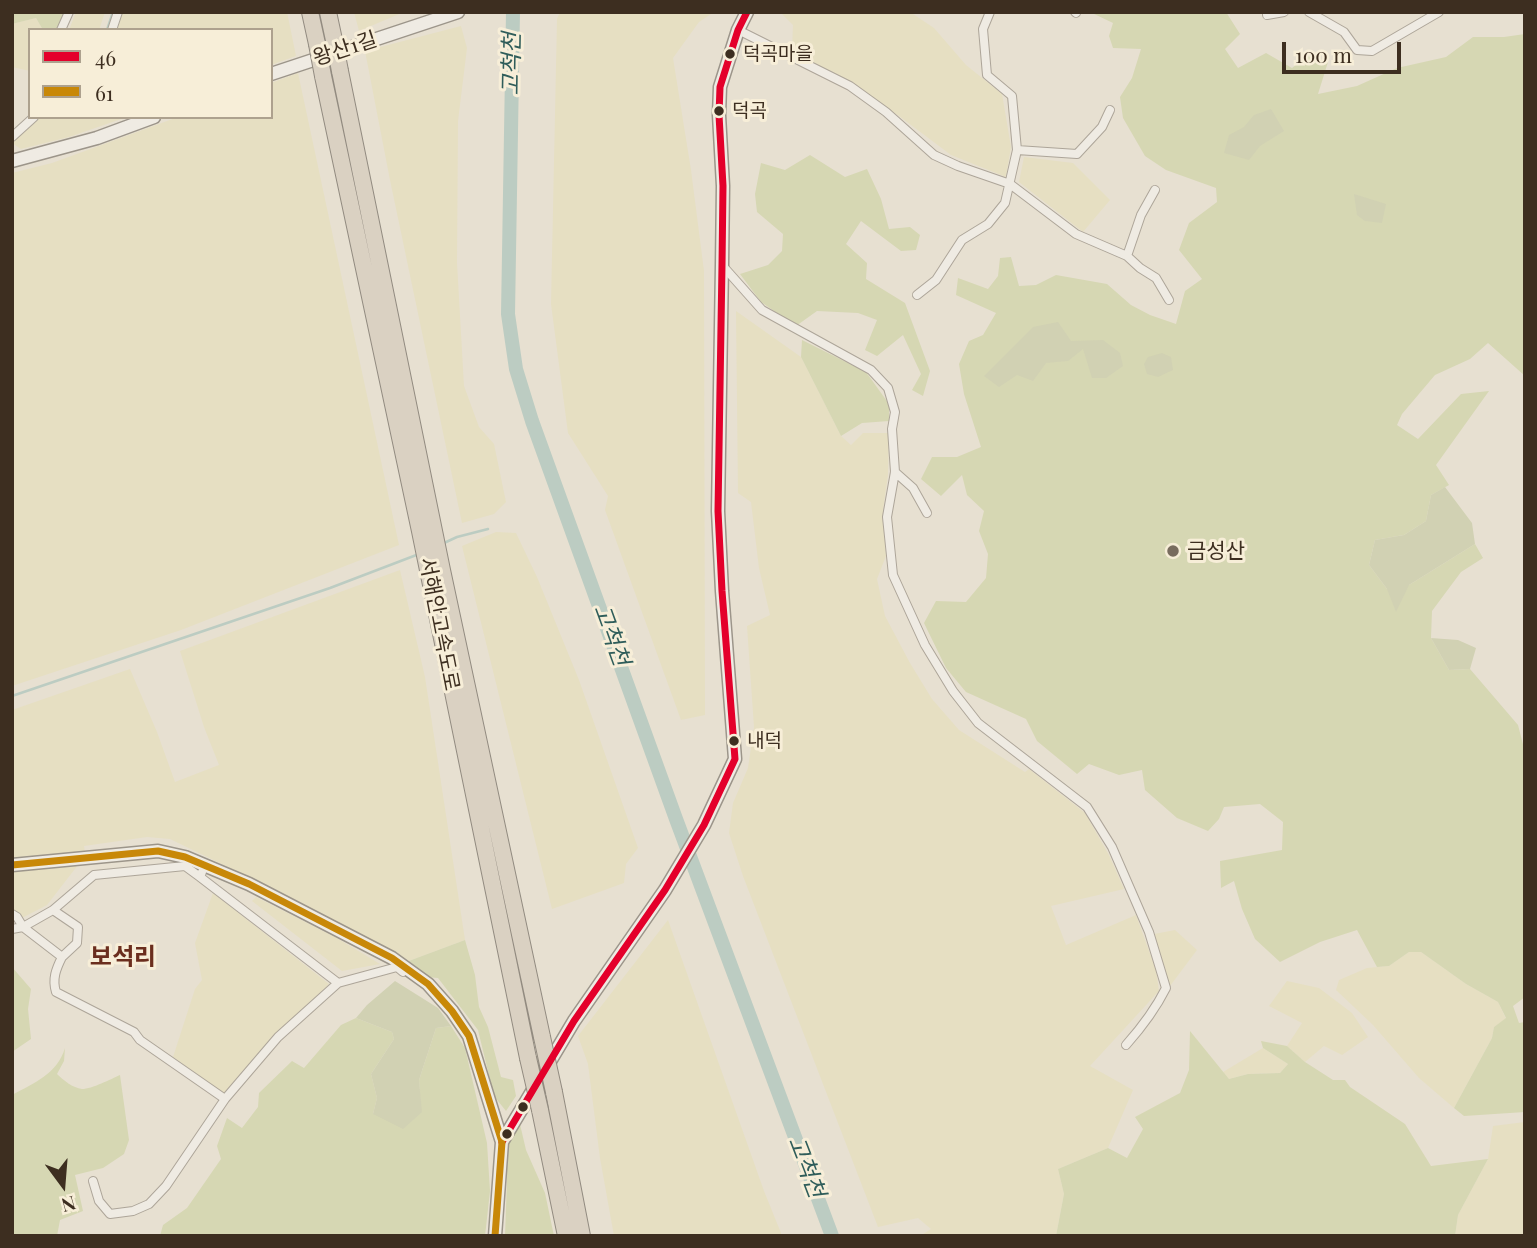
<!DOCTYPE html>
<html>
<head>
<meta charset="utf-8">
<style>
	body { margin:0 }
	#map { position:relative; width:1537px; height:1248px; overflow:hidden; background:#e7e0d1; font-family:"Playfair Display",serif }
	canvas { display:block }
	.frame { position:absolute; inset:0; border:14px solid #3d2e20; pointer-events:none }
	.legend { position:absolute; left:28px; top:28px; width:245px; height:91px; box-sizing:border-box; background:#f7eed8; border:2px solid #ada18e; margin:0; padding:9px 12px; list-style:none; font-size:21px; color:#3d2e20 }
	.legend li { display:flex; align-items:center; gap:14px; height:35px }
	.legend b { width:35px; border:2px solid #ada18e }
	.north { position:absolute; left:28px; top:1150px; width:70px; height:70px; -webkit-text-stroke:5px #f7eed8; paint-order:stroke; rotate:164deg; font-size:19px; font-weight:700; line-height:28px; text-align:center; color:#3d2e20 }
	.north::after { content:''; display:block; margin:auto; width:24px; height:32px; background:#3d2e20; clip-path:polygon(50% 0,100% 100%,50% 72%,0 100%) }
	.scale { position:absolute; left:1282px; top:42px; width:119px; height:32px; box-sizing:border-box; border:4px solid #3d2e20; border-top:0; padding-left:9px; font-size:21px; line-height:24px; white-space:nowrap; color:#3d2e20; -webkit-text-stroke:5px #f7eed8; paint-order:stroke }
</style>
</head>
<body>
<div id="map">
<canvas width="1537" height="1248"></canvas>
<div class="frame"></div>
<ul class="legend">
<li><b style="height:9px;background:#e4002b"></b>46</li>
<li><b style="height:9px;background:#c88808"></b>61</li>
</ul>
<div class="north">N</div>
<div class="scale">100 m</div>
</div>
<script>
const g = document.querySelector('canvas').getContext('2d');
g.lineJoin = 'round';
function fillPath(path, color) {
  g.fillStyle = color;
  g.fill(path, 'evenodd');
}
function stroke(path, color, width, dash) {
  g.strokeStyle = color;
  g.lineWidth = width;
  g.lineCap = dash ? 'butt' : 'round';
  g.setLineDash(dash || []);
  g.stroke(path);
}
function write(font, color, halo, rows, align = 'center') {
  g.font = font + ' "Playfair Display","Noto Sans KR",serif';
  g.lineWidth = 6;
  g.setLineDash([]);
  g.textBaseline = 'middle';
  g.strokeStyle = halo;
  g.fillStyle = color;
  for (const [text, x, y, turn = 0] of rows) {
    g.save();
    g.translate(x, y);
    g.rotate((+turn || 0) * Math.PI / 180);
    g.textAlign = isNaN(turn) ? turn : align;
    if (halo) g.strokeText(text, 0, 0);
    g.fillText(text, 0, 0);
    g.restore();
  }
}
fillPath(new Path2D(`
	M76,12h29l-6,18h-30z
	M120,12h167l9,44 -25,9v-35h-156z
	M354,12h50l-45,19z
	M560,12h154l-15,10 -26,36 18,112 13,101 1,444 -24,5 -76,-210 3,-14 -40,-63 -17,-129 6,-285z
	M780,12h130l24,16 32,37 36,29 9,53 -5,30 -55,-22 -52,-39 -107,-67 1,-24z
	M36,18l7,12h-13v41l-18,-4v-43z
	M461,26l6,22 -9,73 -1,142 7,123 15,41 15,17 12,58 -12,12 -32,9 -72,-343 -25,-129z
	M298,73l101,472 -218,85 -169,56v-513l40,-10 126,-46h93v-34z
	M41,117h86l-58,20 -48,12 -9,-6z
	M1024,157l49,6 37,37 -27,32 -64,-50z
	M736,311l65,46 40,79 10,9 12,-12h26l-1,42 -5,35 3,46 -9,23 8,37 25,47 22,36 27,31 66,42 4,-3 56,44 24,42 15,34 -73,17 15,39 70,-30 20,55 3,21 -69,75 43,24 -25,58 -50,21 6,25 -8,42h-136l11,-7 -13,-11 -40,9 -135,-351 -14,-43 4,-30 15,-35 6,-41 -7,-101 23,-11 -11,-47 -8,-66 -13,-9z
	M496,532l20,1 21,44 42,103 59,168 -12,16 -2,19 -72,26 -90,-363z
	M400,570l25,107 40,263 -59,22 -139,-76 -97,-47 -23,-2 -63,9 1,7 -73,7v-150l118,-41 27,63 18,50 44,-17 -15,-38 -24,-76z
	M78,865l-31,40 -25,13 -10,-8v-39z
	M213,893l116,91 -102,112 -54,-39 22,-68 7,-9 -7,-37z
	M256,897l79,40 45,27 -38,7 -90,-70z
	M668,920l96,271 17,42v3h-167l-14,-78 -12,-94 -10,-28z
	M1175,930l22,20 -27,36 -16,-52z
	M1409,952h12l45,32 32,18 8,17 -12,8 -2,11 -38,70 -35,-30 -46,-53 -37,-35 3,-10 28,-12 22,-2z
	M1287,981l32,7 33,25 16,24 -26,18 -18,-9 -19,16 -18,-16 15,-23 -33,-17z
	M1263,1048l25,16 -8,9 -32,1 -19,5 -6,-7z
	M1525,1122v114h-70l3,-21 30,-56 5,-33z`), '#e6dfc2');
fillPath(new Path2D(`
	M12,12h55l-7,18h-17l-7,-12 -24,6z
	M1090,12h136l14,22 -15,15 13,19 28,-15 26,15 15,-12 21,6 -10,32 39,-8 40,-18 49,-11 27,-20h31l21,-3v342l-37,-33 -18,16 -35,16 -33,39 -5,11 21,14 43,-45 28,-3 -53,74 13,20 -18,10 -5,26 -22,14 -29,5 -6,25 18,24 22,-4 66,-41 8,14 -22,14 -29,39 -1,27 18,32 21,-1 48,56 7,27v245l-12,9 6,17 6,-1v61l-2,2 2,27 -61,4 -10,-8 38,-70 2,-11 12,-9 -8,-16 -32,-18 -45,-32h-12l-20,14 -12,1 -20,-37 -37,12 -40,20 -25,-23 -13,-30 -8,-28 -13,7 -1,-27 62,-11 1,-28 -23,-18 -36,3 -5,12 -11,12 -31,-13 -32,-28 -3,-20 -23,5 -30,-11 -12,10 -40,-33 -11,-22 -60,-27 -20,-24 -22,-45 12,-22 30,1 20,-24 2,-24 -9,-23 5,-20 -17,-16 -5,-20 -21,21 -20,-17 11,-22h25l24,-10 -17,-53 -5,-30 10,-23 14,-6 13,-22 -40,-18 2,-17 30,11 10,-13 2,-18 11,-1 8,29 17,-1 20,-10 51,9 24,21 19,10 26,9 9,-33 17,-12 -23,-29 10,-27 28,-21 -1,-14 -50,-18 -21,-14 -22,-38 -3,-21 12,-19 9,-29 -28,-1 -4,-12 4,-13z
	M810,155l35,22 22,-8 14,30 8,30 21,-2 10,8 -4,15 -15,1 -40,-30 -15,23 21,19 -1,16 39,24 25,68 -7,25 -11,-6 9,-16 -18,-39 -26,21 -12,-6 12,-30 -19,-7 -41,-2 -21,15 -35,-24 -21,-28 28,-9 14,-14 1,-17 -26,-22 -2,-18 6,-31 24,7z
	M802,340l64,32 23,32v17l-27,2 -21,13 -40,-79z
	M465,940l10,35 4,32 9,20 13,50 12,3 3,16 -10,15 -12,-15 -16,-66 -40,-52 -12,-1 -20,-15z
	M12,967l19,22 -3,20 3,30 -19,13z
	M356,1018l36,14 2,7 -23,35 6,24 -4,16 48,-2 -2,-32 17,-52 15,-2 14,22 22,95 3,48 -5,45h-325l3,-11 24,-17 34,-49 -4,-13 10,-28 15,10 16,-21 1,-14 33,-32 12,7 37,-43z
	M1190,1031l39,48 19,-5 32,-1 8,-9 -25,-16 -2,-7 26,5 18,16 28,18h12l5,7 55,37 26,42 57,-7 -30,56 -3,21h-399l8,-42 -6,-25 50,-21 19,10 16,-29 -8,-12 45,-24 9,-23z
	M65,1048l-1,13 -7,13c6,6 16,14 25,15 10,0 29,-10 38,-14l9,65 -5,14 -21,14 -28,7 8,36 -23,9 -3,16h-45v-141c22,-12 45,-21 53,-47z
	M519,1120l7,30 19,43 9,43h-49l2,-56 -1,-34z`), '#d6d7b3');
fillPath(new Path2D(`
	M1271,109l13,22 -24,15 -11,14 -25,-7 5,-18 15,-8 10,-12z
	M1354,194l32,10 -4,19 -17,-2 -8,-6z
	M1058,322l13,19 32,-1 17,13 3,13 -17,12h-14l-9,-29 -15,12 -22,2 -13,18 -16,-6 -18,12 -15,-11 49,-49z
	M1162,353l9,4 2,13 -15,7 -11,-3 -3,-10 4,-7z
	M1445,487l27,36 3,21 -66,41 -13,27 -9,-23 -18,-24 6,-25 29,-5 22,-14 5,-26z
	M1431,638l27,2 18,8 -6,21 -21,1z
	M395,981l43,27 13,18 -15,2 -17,52 3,32 -19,17 -30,-15 4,-16 -6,-24 23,-35 -2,-7 -36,-14 11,-13z`), '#d1d1b3');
stroke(new Path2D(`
	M107,30l6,-18
	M444,543l13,-6 31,-8
	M12,696l318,-108 89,-34`), '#bcccc2', 2.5);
stroke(new Path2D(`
	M513,12l-5,302 8,55 16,52 144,398 156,417`), '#bcccc2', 14);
const street = new Path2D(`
	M1075,12l1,1
	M1309,12l35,20 13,18 15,1 67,-39
	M1267,15l17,-3
	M61,30l8,-18
	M112,30l6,-18
	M738,30l112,56 36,26 48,43 24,11 52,18 66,50 51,22 13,12 16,10 13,22
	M12,137l22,-20
	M1017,150l60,4 25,-27 8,-17
	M1127,256l14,-41 14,-25
	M722,265l40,45 109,60 17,18 7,24 -3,17 3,43 -8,45 6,58 32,70 28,46 25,32 109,84 25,40 37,85 17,56c-11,22 -24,39 -40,57
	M917,295l19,-15 26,-40 26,-16 17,-21 12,-53 -5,-54 -25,-21 -4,-46 7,-17
	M895,472l18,16 14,25
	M202,872l-2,5 138,106
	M53,910l25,17 -1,16 -15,14
	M12,914l5,3 6,10 30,-17 41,-35 91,-9 15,11
	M12,929l11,-2 39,30c-6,12 -10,22 -6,35l78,40 6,8 85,59
	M93,1181l6,20 11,13 23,-3 16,-7 17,-18 59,-87 53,-62 60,-54 59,-16 6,5`);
const secondary = new Path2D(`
	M271,74l187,-62
	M12,161l85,-23 57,-21
	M12,865l146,-14 27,6 64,27 143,74 36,26 24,27 17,25 33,106 -7,94
	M502,1142l72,-121 91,-131 39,-65 31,-66 -13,-168 -4,-80 4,-246 1,-79 -4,-71 1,-28 18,-57 9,-18`);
const highway = new Path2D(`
	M310,12l7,32
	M328,12l6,28
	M340,71l102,499 100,467
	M323,76l97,455 108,527
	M554,1092l28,144
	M540,1110l26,126`);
stroke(street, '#ada599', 10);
stroke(secondary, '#9c958a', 15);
stroke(highway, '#928b80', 18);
stroke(street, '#efebe3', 8);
stroke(secondary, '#efebe3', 12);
stroke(highway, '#dad1c2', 16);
const highwayBridge = new Path2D(`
	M334,40l6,31
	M317,44l6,32
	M542,1037l12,55
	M528,1058l12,52`);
stroke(highwayBridge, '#928b80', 18, []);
stroke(highwayBridge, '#dad1c2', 16);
stroke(new Path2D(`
	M502,1142l72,-121 91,-131 39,-65 31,-66 -13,-168 -4,-80 4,-246 1,-79 -4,-71 1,-28 18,-57 9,-18`), '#e4002b', 7);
stroke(new Path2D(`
	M12,865l146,-14 27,6 64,27 143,74 36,26 24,27 17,25 33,106 -7,94`), '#c88808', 7);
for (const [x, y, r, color] of [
	[730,54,6,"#3d2e20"],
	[719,111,6,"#3d2e20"],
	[1173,551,7,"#786c5e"],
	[734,741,6,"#3d2e20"],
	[523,1107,6,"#3d2e20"],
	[507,1134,6,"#3d2e20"]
]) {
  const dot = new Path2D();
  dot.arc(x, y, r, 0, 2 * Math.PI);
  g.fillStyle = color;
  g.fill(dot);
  stroke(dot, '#f7eed8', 2.5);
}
write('19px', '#3d2e20', '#f7eed8', [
	["덕곡마을",743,54],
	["덕곡",732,111],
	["내덕",747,741]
], 'left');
write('21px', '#3d2e20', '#f7eed8', [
	["왕산1길",345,49,-18],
	["서해안고속도로",439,624,79]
]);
write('21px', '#3d2e20', '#f7eed8', [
	["금성산",1187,551]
], 'left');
write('italic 23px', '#2f5d5a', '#f7eed8', [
	["고척천",512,64,-89],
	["고척천",611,635,70],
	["고척천",806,1167,69]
]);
write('bold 24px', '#6b2e1e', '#f7eed8', [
	["보석리",123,958]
]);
</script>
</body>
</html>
